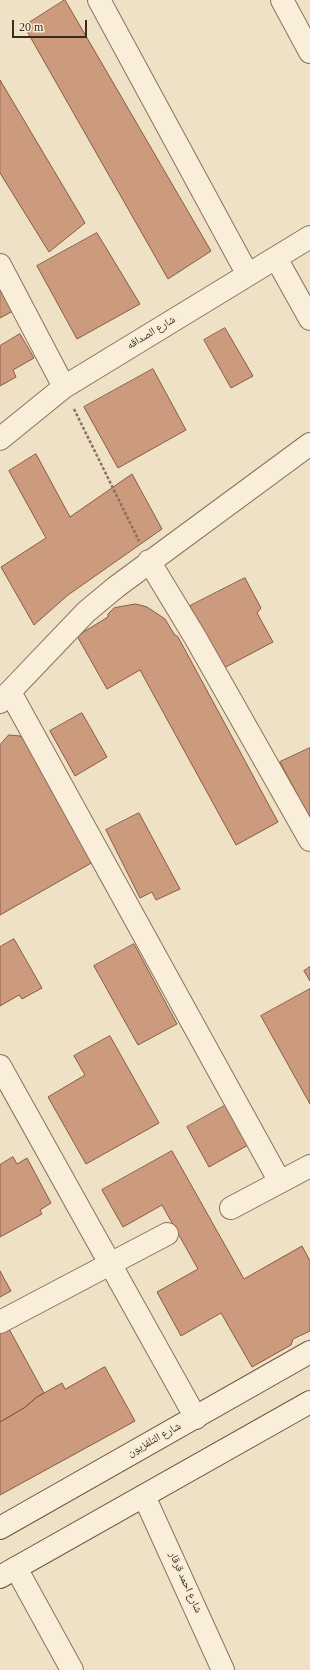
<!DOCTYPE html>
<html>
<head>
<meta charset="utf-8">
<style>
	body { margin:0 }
	#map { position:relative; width:310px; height:1670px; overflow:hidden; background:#eee1c6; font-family:Georgia,serif }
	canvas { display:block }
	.scale { position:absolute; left:12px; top:20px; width:75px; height:18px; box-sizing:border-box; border:2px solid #3a2b1f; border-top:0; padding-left:5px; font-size:12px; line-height:14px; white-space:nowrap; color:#3a2b1f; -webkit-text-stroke:3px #f6ebd6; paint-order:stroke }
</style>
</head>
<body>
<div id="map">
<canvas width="310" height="1670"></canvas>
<div class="scale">20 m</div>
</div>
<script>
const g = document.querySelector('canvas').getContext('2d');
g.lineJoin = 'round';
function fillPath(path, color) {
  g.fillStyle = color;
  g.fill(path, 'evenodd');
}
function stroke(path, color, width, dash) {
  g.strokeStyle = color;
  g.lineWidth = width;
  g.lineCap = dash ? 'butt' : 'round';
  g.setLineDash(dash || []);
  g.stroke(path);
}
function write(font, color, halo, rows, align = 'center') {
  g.font = font + ' Georgia,"Noto Naskh Arabic",serif';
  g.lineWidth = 3;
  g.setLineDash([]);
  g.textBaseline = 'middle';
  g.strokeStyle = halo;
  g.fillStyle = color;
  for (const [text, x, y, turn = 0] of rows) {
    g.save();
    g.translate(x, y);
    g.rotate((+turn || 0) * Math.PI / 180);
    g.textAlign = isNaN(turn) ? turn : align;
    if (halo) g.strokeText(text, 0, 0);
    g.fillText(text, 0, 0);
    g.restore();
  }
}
const building = new Path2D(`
	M65,0l146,251 -43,28 -144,-253z
	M0,80l85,143 -36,29 -49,-79z
	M97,233l43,71 -63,35 -40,-73z
	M0,288l13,23 -13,7z
	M225,328l28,48 -22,12 -27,-48z
	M20,334l14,24 -21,12 3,7 -16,9v-40z
	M153,369l33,61 -68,38 -34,-61z
	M36,454l34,63 62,-43 30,55 -94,66 -34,30 -33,-58 45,-29 -37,-67z
	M245,578l16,30 -4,5 16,29 -51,27 -32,-63z
	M136,604l11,3 18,12 9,15 4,3 100,185 -42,23 -96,-175 -33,19 -30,-53 31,-19v-3l6,-6z
	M82,713l25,44 -32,19 -25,-45z
	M9,735l11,1 7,5 66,121 -93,53v-170z
	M310,748v70l-30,-56z
	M139,813l41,76 -24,11 -4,-8 -12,6 -34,-68z
	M14,939l28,49 -20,11 -3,-4 -19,11v-59z
	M134,944l43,80 -39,21 -44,-79z
	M310,967v14l-6,-10z
	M310,989v115l-49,-88z
	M110,1036l49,87 -73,41 -38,-67 37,-22 -11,-19z
	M226,1105l22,40 -39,22 -22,-40z
	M172,1151l72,128 58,-33 8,15v70l-17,8 -2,6 -39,22 -31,-54 -40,23 -24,-44 41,-23 -36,-64 -39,22 -21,-37z
	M13,1157l4,7 10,-6 24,45 -11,7 2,4 -42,23v-72z
	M0,1271l11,20 -11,6z
	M9,1329l35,64 -7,4 -13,11 -24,14v-88z
	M105,1367l30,54 -135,74v-73l24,-14 13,-11 25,-14 3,6z`);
fillPath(building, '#cc9a7c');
stroke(building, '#895b41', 1);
const street = new Path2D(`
	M99,0l149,275
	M282,0l28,52
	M276,258l34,61
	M0,265l64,122
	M0,439l64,-52 246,-150
	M149,561l46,76 115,203
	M10,692l270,490
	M0,702l86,-90 30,-25 194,-143
	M0,1066l196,352
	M231,1208l79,-42
	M0,1322l167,-88
	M144,1496l79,174
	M16,1568l56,102`);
const secondary = new Path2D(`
	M0,1528l310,-176
	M0,1577l310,-175`);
stroke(street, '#8a725c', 24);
stroke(secondary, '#6c533f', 24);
stroke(new Path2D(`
	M74,409l65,132`), '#8a725c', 2.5, [3, 2]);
stroke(street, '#f9eed9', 22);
stroke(secondary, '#f9eed9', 22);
write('11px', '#3a2b1f', '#f6ebd6', [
	["شارع الصداقه",152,334,-31],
	["شارع التلفزيون",155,1441,-29],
	["شارع احمد قرقار",184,1583,66]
]);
</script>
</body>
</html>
